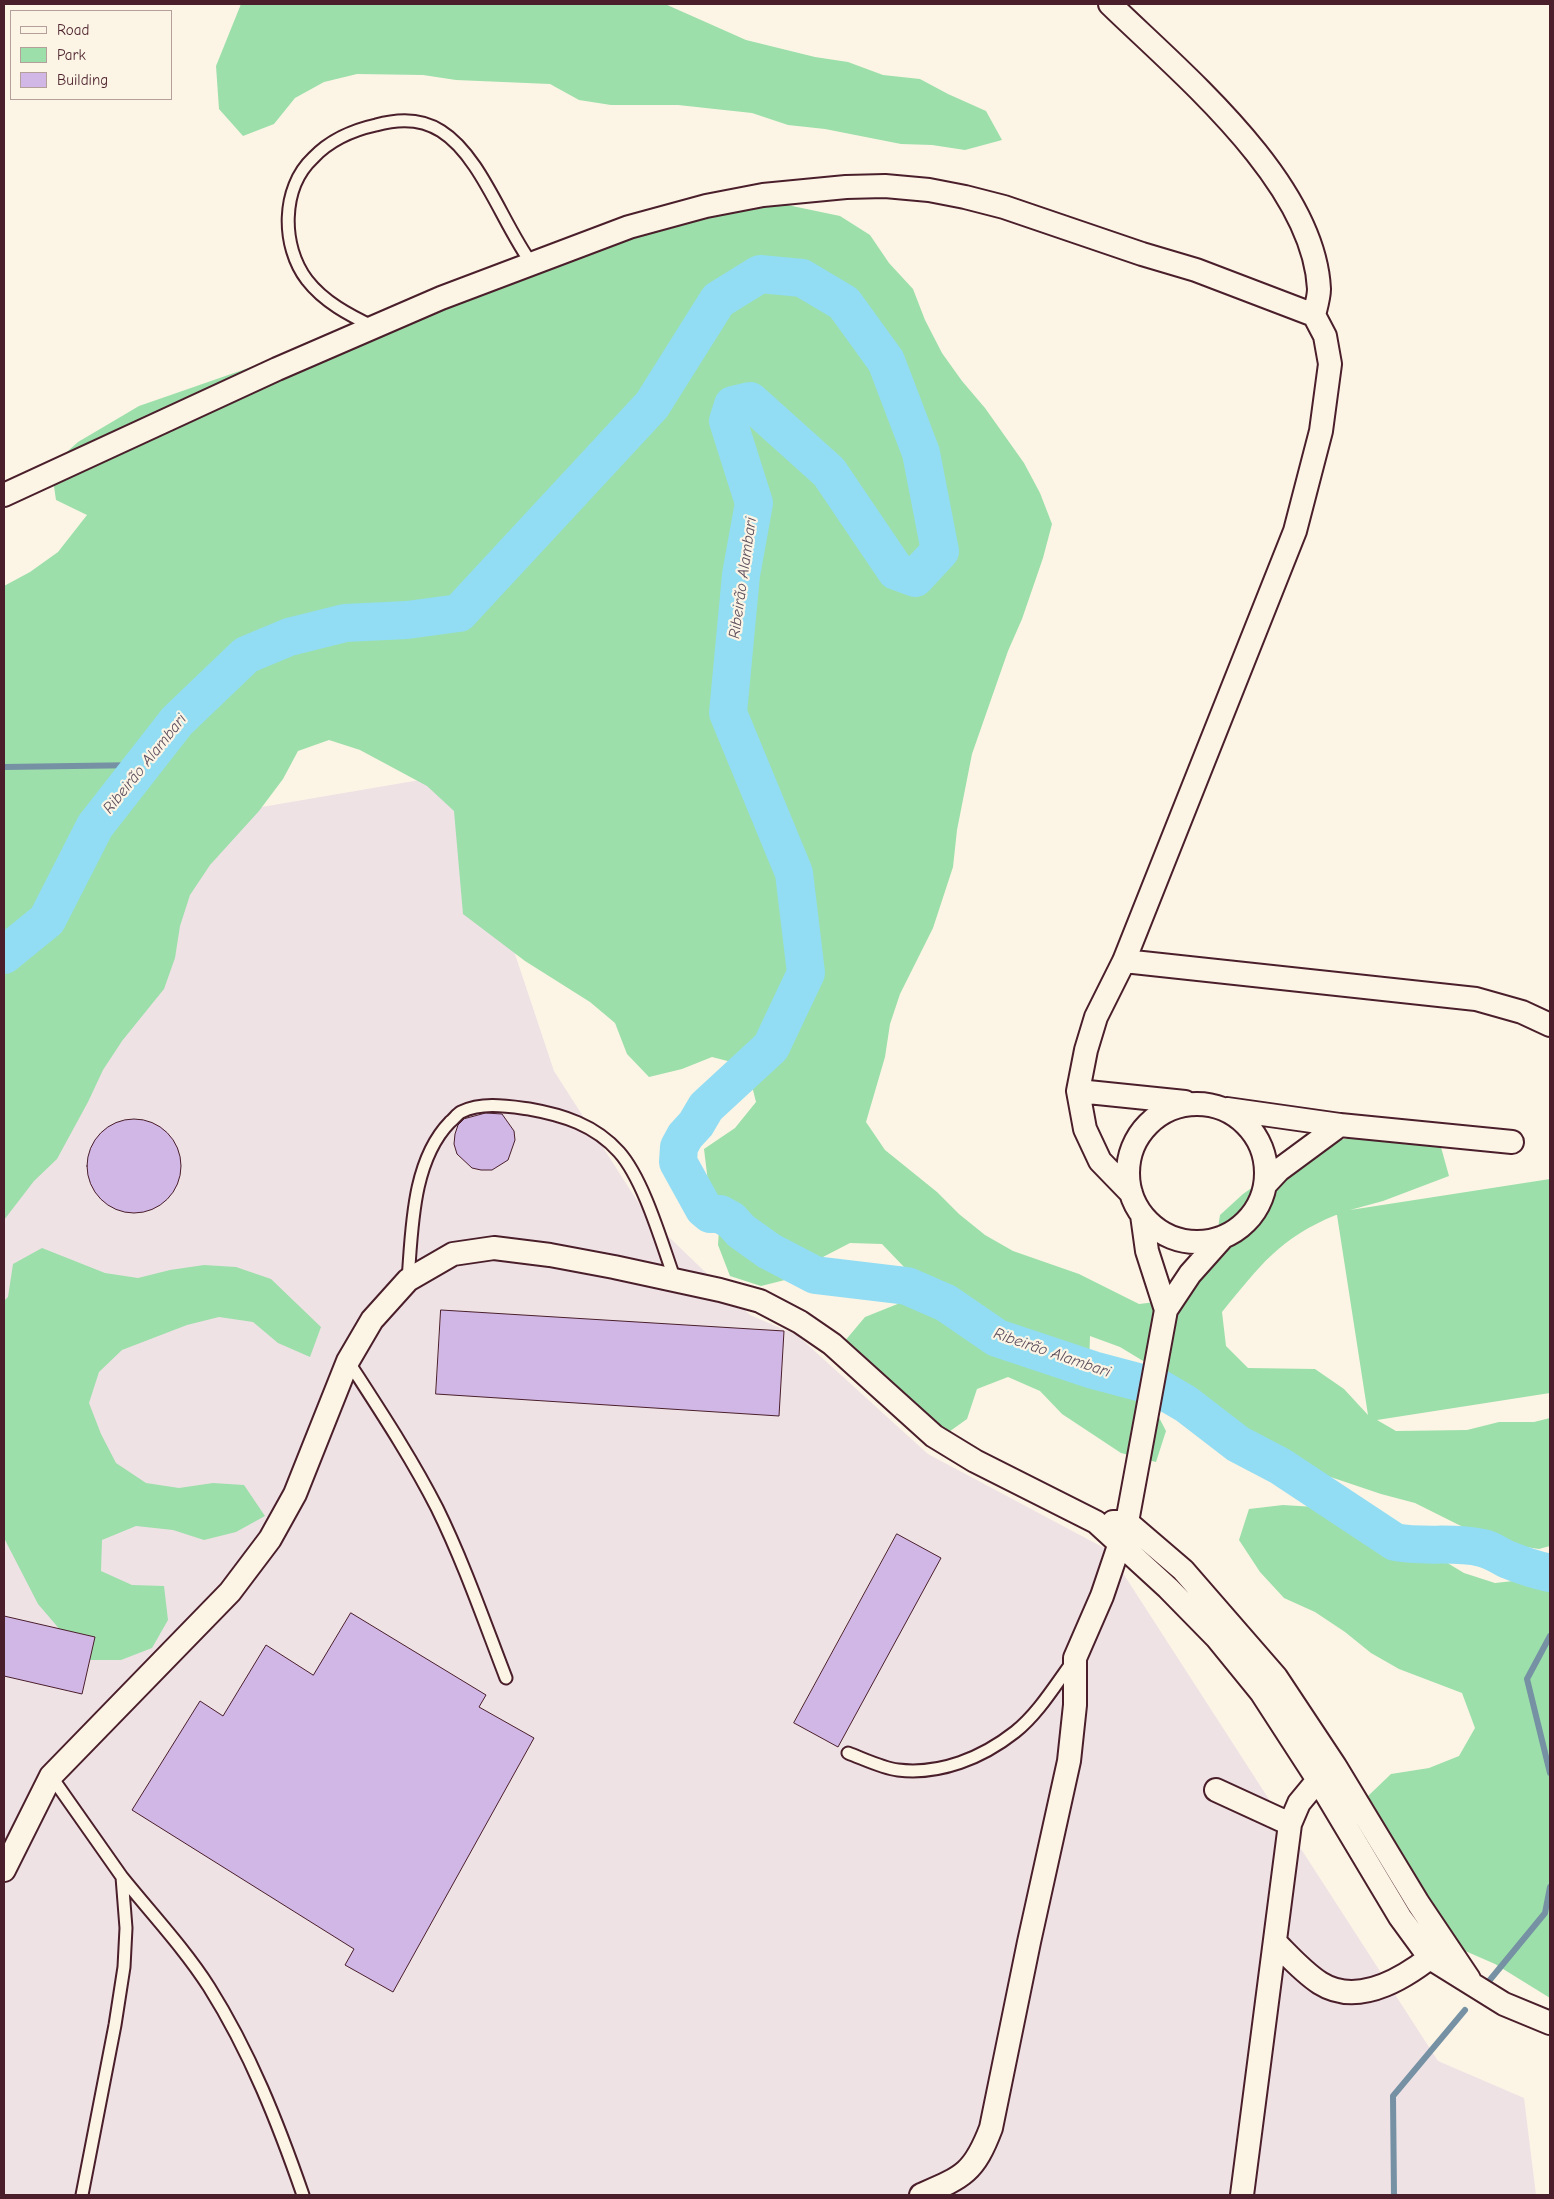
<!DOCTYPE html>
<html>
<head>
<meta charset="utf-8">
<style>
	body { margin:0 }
	#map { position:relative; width:1554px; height:2199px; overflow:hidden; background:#fcf5e5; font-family:"Comic Neue",sans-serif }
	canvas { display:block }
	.frame { position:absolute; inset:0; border:5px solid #4a1f2b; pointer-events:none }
	.legend { position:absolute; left:10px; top:10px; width:162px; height:90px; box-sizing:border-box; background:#fcf5e5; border:1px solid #b59f9b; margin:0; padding:6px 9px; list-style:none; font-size:15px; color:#4a1f2b }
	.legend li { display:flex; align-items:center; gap:10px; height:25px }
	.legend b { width:25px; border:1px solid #b59f9b }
</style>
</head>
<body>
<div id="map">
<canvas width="1554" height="2199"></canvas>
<div class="frame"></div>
<ul class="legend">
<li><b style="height:6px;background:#fcf5e5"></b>Road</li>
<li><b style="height:14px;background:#9cdfaa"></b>Park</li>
<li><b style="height:14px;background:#d1b7e5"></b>Building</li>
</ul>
</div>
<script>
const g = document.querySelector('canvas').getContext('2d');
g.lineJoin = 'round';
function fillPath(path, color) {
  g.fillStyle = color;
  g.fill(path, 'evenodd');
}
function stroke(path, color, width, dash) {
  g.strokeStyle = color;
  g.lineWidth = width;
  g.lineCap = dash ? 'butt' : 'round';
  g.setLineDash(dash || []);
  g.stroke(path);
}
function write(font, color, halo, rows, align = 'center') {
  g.font = font + ' "Comic Neue",sans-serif';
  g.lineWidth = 4.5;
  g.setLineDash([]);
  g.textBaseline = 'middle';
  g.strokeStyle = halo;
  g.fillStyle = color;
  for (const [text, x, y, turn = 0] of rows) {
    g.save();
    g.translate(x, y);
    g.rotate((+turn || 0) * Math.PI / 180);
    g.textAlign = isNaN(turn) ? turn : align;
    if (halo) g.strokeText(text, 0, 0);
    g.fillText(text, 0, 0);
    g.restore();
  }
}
fillPath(new Path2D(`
	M455,774l99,297 93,145 103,99 47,20 131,119 180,96 330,511 86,37 12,97h-1532v-1009l158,-362z`), '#efe2e5');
fillPath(new Path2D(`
	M241,4h424l81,36 69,17 33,5 35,13 37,4 28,15 38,17 16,29 -37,10 -33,-5 -31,-1 -76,-15 -37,-4 -36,-12 -74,-8h-67l-32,-5 -29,-16 -94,-4 -33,-5 -66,-1 -33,8 -29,16 -21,26 -31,12 -24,-27 -3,-43z
	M732,200l41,2 67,14 30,19 19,28 24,26 12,31 17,33 20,28 23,27 39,55 16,30 12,31 -9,34 -21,61 -14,32 -36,103 -15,76 -4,37 -20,61 -33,66 -10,30 -5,33 -19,65 19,28 52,42 22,22 26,21 28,16 66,23 60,30 34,-4 28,-20 14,-32 5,-33 23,-21 56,-40 31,-11 32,-9 77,6 10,36 -66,25 -33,9 200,-31v214l-173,27 19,11 71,-1 32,-8h35l16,-4v128l-11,3 -33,-5 -31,-11 -60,-30 -34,-9 -92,-31 -32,-14 -57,-45 -22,-22 -58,-35 -30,-11 -1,32 60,30 17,33 -10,31 -35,-9 -59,-39 -22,-23 -32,-14 -31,12 -10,30 -28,20 -95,-97 21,-25 35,-14 4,-36 -22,-23 -32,-1 -29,15 -28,20 -32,8 -31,-10 -12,-31 2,-32 -12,-31 -4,-33 31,-21 21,-26 -9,-36 -35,-9 -30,12 -33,8 -22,-23 -12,-31 -25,-21 -65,-41 -62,-47 -9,-103 -27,-25 -67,-36 -31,-10 -31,11 -15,28 -24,32 -49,54 -20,30 -10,31 -5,32 -11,31 -42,52 -19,29 -15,32 -31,57 -23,22 -30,39v-634l26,-14 28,-20 29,-37 -31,-15 -5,-34 27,-24 61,-36zM1336,1215h1l31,200 -24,-26 -29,-20 -67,-1 -22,-22 -4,-34c38,-46 57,-74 114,-97z
	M42,1248l63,25 33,5 32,-8 34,-5 32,2 35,12 50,48 -11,30 -32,-14 -25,-21 -34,-5 -32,8 -65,25 -23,22 -10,31 12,31 15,29 30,20 33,5 34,-5 31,2 21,31 -29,16 -32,8 -31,-10 -37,-4 -34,14 -1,31 31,14 32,1 4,34 -16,28 -31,12h-35l-48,-56 -34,-66v-237l4,-4 5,-33z
	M1283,1505l32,2 32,5 29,15 30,11 58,35 31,10 55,-6v421l-55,-34 -32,-14 -104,-120 9,-34 23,-22 38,-6 30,-12 16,-28 -13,-35 -63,-24 -28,-16 -26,-21 -30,-20 -31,-14 -24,-26 -21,-32 10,-31z`), '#9cdfaa');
stroke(new Path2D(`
	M4,767l139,-2
	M1550,1636l-23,43 23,94
	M1489,1981l56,-68 5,-26
	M1394,2195l-1,-99 72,-86`), '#7591a3', 6);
stroke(new Path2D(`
	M4,955l43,-35 48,-94 82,-105 69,-66 43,-18 56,-14 62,-3 52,-7 193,-208 66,-105 42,-26 42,4 42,25 42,58 35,92 19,98 -25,27 -19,-7 -67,-99 -79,-71 -17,4 -5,16 26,82 -13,72 -13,138 66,160 12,100 -35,74 -65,60 -10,17 -11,12 -6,11 -1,15 26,47 6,5h10l11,6 10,11 28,20 46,24 92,11 39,17 51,35 96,32 64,17 29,17 52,40 42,22 115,76c29,6 58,-1 87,6 10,2 16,7 24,11 15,6 29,11 44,14`), '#92ddf3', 38);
const building = new Path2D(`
	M486,1113l16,1 12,17 1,9 -7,20 -16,10h-11l-9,-2 -15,-14 -3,-10 1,-10 3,-9 6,-6z
	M87 1166a47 47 0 1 1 94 0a47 47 0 1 1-94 0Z
	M441,1310l343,21 -5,85 -343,-22z
	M897,1534l44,24 -103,189 -44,-24z
	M351,1613l135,82 -7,12 55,31 -141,254 -48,-27 9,-16 -222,-139 68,-109 23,15 43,-71 47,30z
	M4,1616l91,21 -13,57 -78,-18z`);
fillPath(building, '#d1b7e5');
stroke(building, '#4a1f2b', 1);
const service = new Path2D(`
	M374,327c-25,-12 -50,-25 -67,-47 -26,-34 -26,-92 6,-122 16,-17 40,-28 63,-33 21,-6 45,-7 65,6 40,25 62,94 91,133
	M408,1280c4,-51 4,-119 42,-158 4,-3 7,-8 11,-10 21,-10 45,-6 68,-3 34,6 66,16 90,43 25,28 43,92 56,128
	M348,1361c31,48 63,96 89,147 27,55 47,113 69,170
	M848,1753c16,6 34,15 50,17 42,5 84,-12 117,-38 23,-18 41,-48 58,-71
	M51,1776l71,101 4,51 -2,39 -9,58 -33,170
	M122,1877c29,36 62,71 87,110 41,65 69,136 94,208`);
const minor = new Path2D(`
	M1110,4c72,70 204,178 209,285 0,8 -3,18 -5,26
	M4,495l273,-126 164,-71 188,-71 77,-21 57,-11 83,-8 39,-1 44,4 36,7 39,10 138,47 54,16 118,45 11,21 5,28 -9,67 -26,100 -171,430 -28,56 -10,33 -8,41 7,38 15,32 31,32
	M1124,961l352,38 46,13 28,13
	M1078,1091l107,11
	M1128 1173a69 69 0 1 1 138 0a69 69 0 1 1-138 0Z
	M1227,1109l113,16
	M1265,1185l14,-15 61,-45 172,17
	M1142,1215l5,36 19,59
	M1113,1522h14l56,48 93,107 59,89 83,137 51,76
	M1216,1790l74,34
	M4,1870l47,-94 179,-184 40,-53 25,-45 53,-133 24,-41 36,-40 45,-26 41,-6 56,7 64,12 106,23 40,11 40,21 32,22 102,92 41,25 121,61 72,66 49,50 44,54 57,88 82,137 30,41 74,46 46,19
	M1275,1942c14,14 28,30 45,41 41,26 91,-9 122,-35
	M921,2195c42,-18 53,-22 70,-67l38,-186 40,-181 6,-56v-47l27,-62 25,-74 39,-212 24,-36 33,-37
	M1242,2195l48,-371 9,-21 19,-23`);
stroke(service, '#4a1f2b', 15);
stroke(minor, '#4a1f2b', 26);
stroke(service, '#fcf5e5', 11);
stroke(minor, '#fcf5e5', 22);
write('italic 16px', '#5c4e5d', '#fcf5e5', [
	["Ribeirão Alambari",743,578,-82],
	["Ribeirão Alambari",145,764,-51],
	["Ribeirão Alambari",1052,1353,19]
]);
</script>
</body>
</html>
